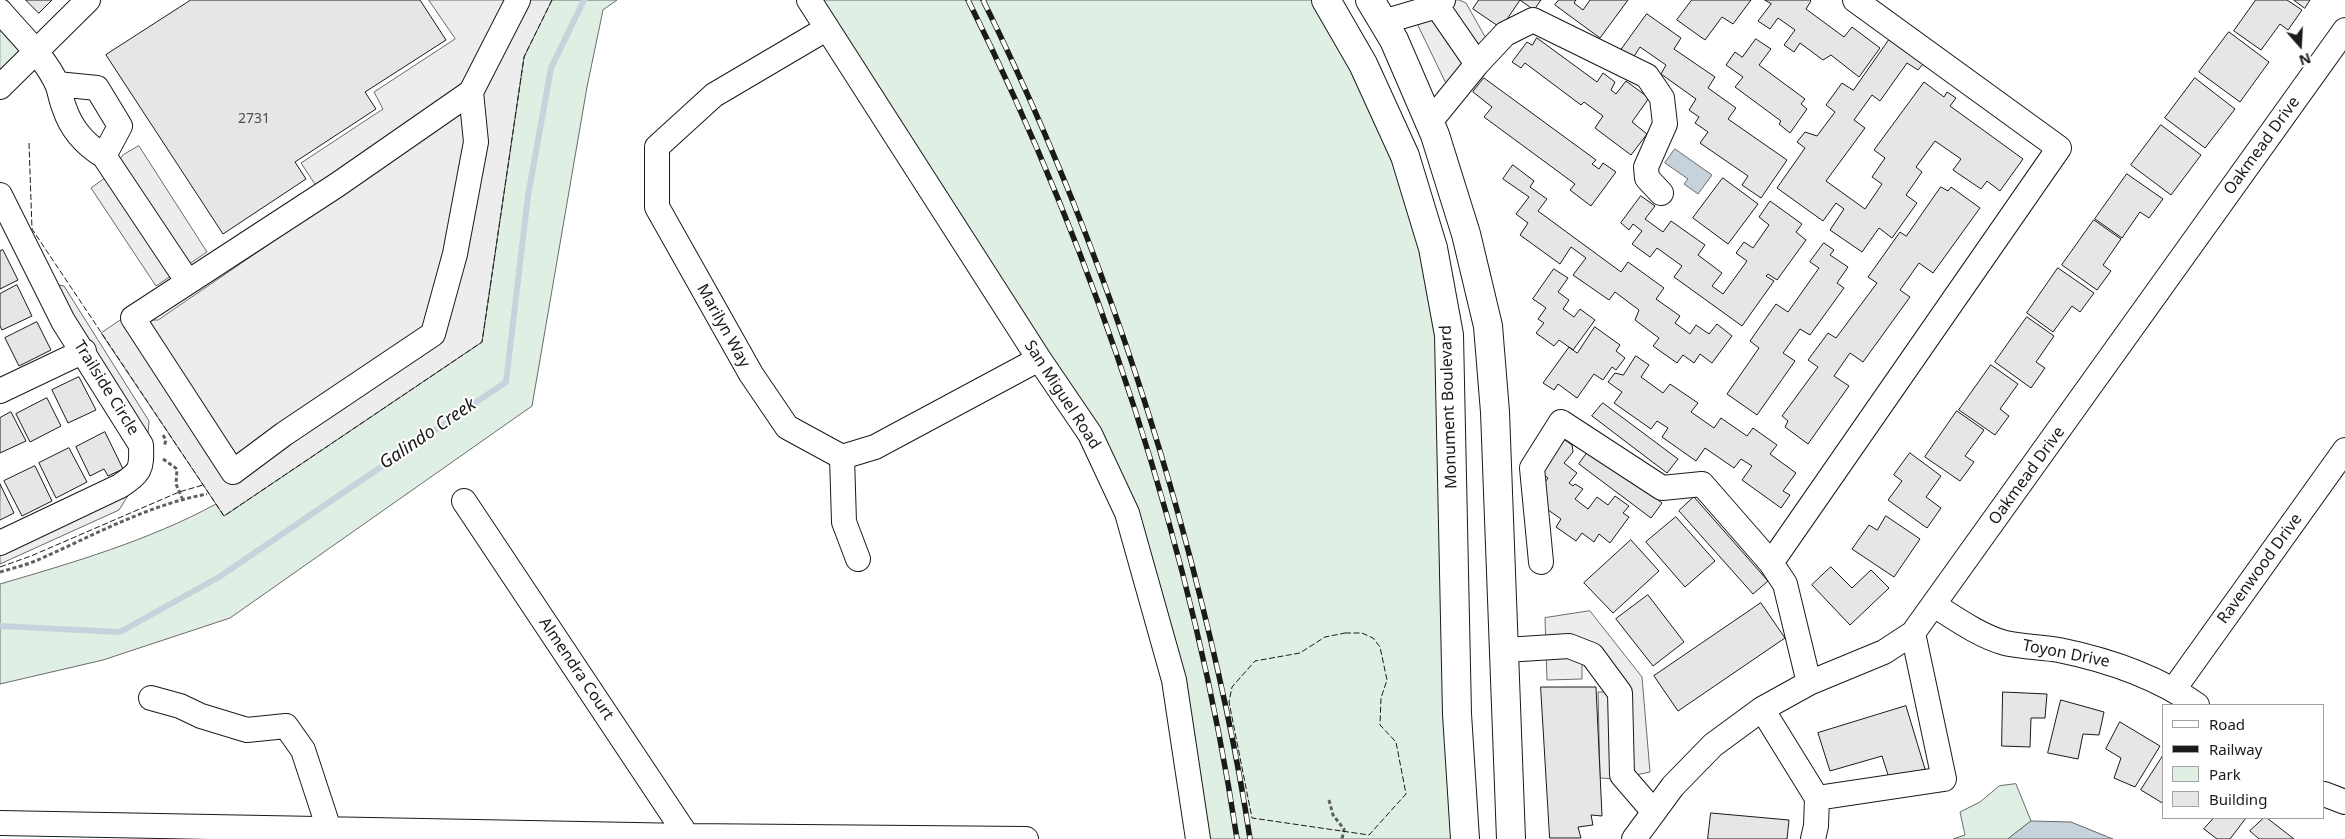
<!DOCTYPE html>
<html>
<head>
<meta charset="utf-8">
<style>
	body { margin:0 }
	#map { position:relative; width:2345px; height:839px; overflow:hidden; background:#fff; font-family:"Noto Sans",sans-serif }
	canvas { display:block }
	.legend { position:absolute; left:2162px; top:704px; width:162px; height:115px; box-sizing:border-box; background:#fff; border:1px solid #a3a3a3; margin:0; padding:6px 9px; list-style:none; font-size:15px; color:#1a1a1a }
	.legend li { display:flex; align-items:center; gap:10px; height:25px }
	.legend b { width:25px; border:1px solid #a3a3a3 }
	.north { position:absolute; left:2275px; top:20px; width:50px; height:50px; -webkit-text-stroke:4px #fff; paint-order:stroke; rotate:161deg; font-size:14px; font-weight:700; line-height:20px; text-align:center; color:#1a1a1a }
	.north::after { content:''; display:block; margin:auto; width:18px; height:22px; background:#1a1a1a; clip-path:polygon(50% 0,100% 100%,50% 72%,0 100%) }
</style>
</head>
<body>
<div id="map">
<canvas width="2345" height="839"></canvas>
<ul class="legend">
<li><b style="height:6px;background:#fff"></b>Road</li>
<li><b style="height:6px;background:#1a1a1a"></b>Railway</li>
<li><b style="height:14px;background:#e0efe3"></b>Park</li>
<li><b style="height:14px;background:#e6e6e6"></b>Building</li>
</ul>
<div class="north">N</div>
</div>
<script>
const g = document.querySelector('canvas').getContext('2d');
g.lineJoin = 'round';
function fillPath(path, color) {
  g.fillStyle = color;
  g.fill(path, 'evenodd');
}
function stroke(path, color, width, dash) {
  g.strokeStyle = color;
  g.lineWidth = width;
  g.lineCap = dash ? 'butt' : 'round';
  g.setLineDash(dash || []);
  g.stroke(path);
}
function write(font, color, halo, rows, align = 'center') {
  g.font = font + ' "Noto Sans",sans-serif';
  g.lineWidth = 4;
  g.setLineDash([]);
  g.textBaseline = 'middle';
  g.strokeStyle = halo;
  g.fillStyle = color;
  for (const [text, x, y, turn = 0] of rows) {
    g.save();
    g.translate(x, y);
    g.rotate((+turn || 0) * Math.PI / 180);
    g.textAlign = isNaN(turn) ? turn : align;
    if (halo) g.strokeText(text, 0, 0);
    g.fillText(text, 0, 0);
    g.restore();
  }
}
const green = new Path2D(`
	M552,0h65l-14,10 -16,77 -55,319 -302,212 -127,42 -103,24v-100c72,-21 150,-44 216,-80l8,12 258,-174 42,-285z
	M809,0h517l107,248 33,591h-268l-71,-326z
	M0,11l35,41 -35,35z
	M2016,784l15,37 -23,18h-55l12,-4 -5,-23 20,-10 19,-16z`);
fillPath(green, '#e0efe3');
stroke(green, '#6a6a6a', 1);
const parking = new Path2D(`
	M429,0h123l-28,57 -42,285 -258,174 -123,-183 19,-13h38l170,-116 -27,-41 82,-54 -9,-17 81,-53z
	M1422,0h37l7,3 26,46 -39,49 -43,-89z
	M139,146l68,106 -51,34 -65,-98 15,-11 17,-22z
	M54,284l10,2 85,135 -1,13z
	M129,494l-10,16 -119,54v-9z
	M1590,611l52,66 8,95 -33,7 -17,-1 -2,-86h9l-18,-27h-7v14l-35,1 -2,-62z`);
fillPath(parking, '#ededed');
stroke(parking, '#6a6a6a', 1);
const water = new Path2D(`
	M1675,149l37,26 -14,19 -14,-10 4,-5 -23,-16z
	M2031,821l40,1 42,17h-105z`);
fillPath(water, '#c6d2dc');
stroke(water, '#6a6a6a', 1);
stroke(new Path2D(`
	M0,626l120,6 99,-55 287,-195 22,-186 23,-128 33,-68`), '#c6d2dc', 6);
const building = new Path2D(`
	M26,0h26l-13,13z
	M191,0h229l26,40 -81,52 11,17 -81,53 11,17 -83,55 -117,-179z
	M1479,0h62l-7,10 -14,-10 -19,28 -28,-19z
	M1559,0h17l-2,3 9,7 7,-10h38l-28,38 -45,-33z
	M1692,0h59l-18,24 -11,-7 -17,23 -28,-20z
	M1765,0h45l1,1 -5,8 38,28 8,-10 28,21 -21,29 -28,-22 -8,5 -23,-17 -6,9 -10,-7 11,-15 -17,-12 -8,11 -12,-8 13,-17z
	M2256,0h31l15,10 -14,20 -8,-6 -19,26 -27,-19z
	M2294,0h16l-5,8z
	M1647,14l34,24 -7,11 41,28 -7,11 28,20 -8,11 59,41 -26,38 -19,-13 6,-9 -48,-33 8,-11 -13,-9 4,-6 -10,-7 7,-11 -35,-25 5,-9 -26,-18 -7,11 -12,-8z
	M2229,32l40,30 -29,40 -41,-30z
	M1537,38l60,44 6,-9 12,9 -4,8 5,4 10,-13 23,17 -17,24 15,12 -16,21 -36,-27 8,-12 -19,-14 -3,3 -56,-42 -4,5 -9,-6 15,-20 5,3z
	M1756,39l15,10 -12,16 46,34 -4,5 6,5 -17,24 -11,-9 2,-3 -46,-34 8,-10 -17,-12 9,-13 7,5z
	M1889,40l34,24 -5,6 -11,-7 -27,38 -8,-6 -18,25 11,8 -39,53 39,28 17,-25 -10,-7 13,-19 -11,-8 50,-68 20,15 3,-5 9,6 -6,8 73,53 -23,32 -13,-10 -6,8 -28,-19 8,-11 -26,-18 -19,26 6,5 -16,23 11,8 -25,35 -13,-10 -17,24 -32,-22 14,-21 -8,-6 -13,18 -46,-33 28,-40 -8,-6 8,-10 12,4 18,-24 -9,-7 16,-22 11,7z
	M1484,78l112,82 -4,4 7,5 4,-6 13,9 -25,34 -21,-16 5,-6 -91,-67 8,-10 -19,-15z
	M2195,78l40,31 -30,39 -40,-30z
	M2161,125l40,30 -30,40 -40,-30z
	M1513,165l21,16 -4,6 17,12 -9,12 83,61 7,-10 36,26 -8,11 24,17 -5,7 15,11 6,-9 13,9 8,-10 15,12 -20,27 -12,-9 -6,9 -11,-8 -6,8 -24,-17 6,-8 -24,-18 4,-10 -24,-18 -6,8 -36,-25 13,-17 -15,-11 -11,17 -40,-29 8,-12 -12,-9 13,-17 -26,-18z
	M2127,174l36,25 -14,19 -9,-6 -18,26 -27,-19z
	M1723,178l35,26 -30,40 -35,-26z
	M1941,187l7,4 3,-4 29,21 -47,65 -14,-10 -19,27 10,7 -47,65 -13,-9 -16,23 15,10 -41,58 -23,-17 3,-6 -6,-5 36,-49 -10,-7 20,-27 8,5 41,-55 -9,-6 32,-45 6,4z
	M1641,196l14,10 -10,13 18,13 8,-11 34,24 -7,10 24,18 -10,13 11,8 24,-33 -11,-8 8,-11 9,6 16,-23 -10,-8 11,-16 32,23 -6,8 10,8 -29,40 -9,-6 -2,2 8,5 -32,45 -68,-49 8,-11 -25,-18 -7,9 -18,-13 10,-13 -9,-7 -4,6 -8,-7z
	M2094,220l27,19 -18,26 8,6 -14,19 -35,-25z
	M1824,243l10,7 -4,5 18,12 -11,16 7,5 -34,47 -10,-6 -17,24 12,8 -38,54 -30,-21 32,-46 -9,-7 26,-37 12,8 31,-44 -9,-6z
	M3,250l15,30 -18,9v-38z
	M2058,268l36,25 -14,19 -8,-6 -19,26 -26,-19z
	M1554,269l14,9 -10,14 11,8 -6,9 11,8 6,-8 15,11 -22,30 -14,-10 -5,6 -18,-13 8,-10 -6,-4 8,-11 -13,-9z
	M17,285l15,31 -30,14 -2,-4v-32z
	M2027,317l27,19 -18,26 9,6 -14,20 -36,-26z
	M37,322l14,28 -32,16 -14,-28z
	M1595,327l25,18 -4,6 9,7 -9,12 -4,-3 -9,13 -9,-6 -17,24 -19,-14 -4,6 -11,-7 26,-36 8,6z
	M1636,356l13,9 -8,12 22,16 7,-9 28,19 -7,9 23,16 7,-10 26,18 6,-8 24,17 -7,9 26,19 -13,18 7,4 -9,13 -39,-28 10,-14 -11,-7 -7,9 -29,-20 -9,13 -34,-24 6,-9 -11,-7 -6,8 -37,-26 8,-11 -14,-10 7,-9 8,2z
	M1991,365l27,19 -18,25 9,7 -14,19 -36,-25z
	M79,377l17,33 -28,13 -16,-33z
	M47,398l14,28 -31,16 -14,-28z
	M1603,403l75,56 -11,14 -75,-57z
	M1957,411l27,19 -19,26 9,6 -14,19 -35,-24z
	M11,412l15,29 -26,12v-35z
	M105,432l18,37 -15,7 -4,-7 -14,7 -14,-29z
	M1561,437l11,8 1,7 -9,11 13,10 -8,10 4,3 2,-2 8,5 -8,10 13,10 9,-12 11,8 7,-9 14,10 -6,7 6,4 -19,26 -11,-9 -5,8 -12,-9 -6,8 -20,-14 5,-8 -20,-14 6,-8 -8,-6 9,-13 -11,-8z
	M69,448l18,34 -31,16 -17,-35z
	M1590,449l72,54 -11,15 -72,-54z
	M1910,453l31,23 -15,21 15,11 -14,20 -39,-28 14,-19 -8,-6z
	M35,466l17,35 -30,15 -18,-35z
	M0,484l14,29 -14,7z
	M1694,497l74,84 -15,13 -74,-83z
	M1886,516l34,23 -26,38 -42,-28 17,-24 8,5z
	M1676,517l39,44 -30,26 -39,-45z
	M1631,540l28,31 -46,42 -29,-30z
	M1831,567l21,21 19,-18 18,18 -39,37 -38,-40z
	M1648,595l36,47 -31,24 -37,-47z
	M1761,603l24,35 -107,73 -24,-35z
	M1541,687h55l6,129 -11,-1 2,10 -15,2 3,11h-31z
	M2003,692l44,2 -2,24h-14l-1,29 -28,-1z
	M2061,700l43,12 -5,23 -16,-1 -5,25 -30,-6z
	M1906,706l19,63 -35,12 -8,-25 -52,15 -12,-38z
	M2120,722l40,24 -25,41 -21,-9 7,-20 -15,-9z
	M2164,754v50l-23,-14z
	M1711,813l78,7 -2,19h-79z
	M2214,818h32l-16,21h-13l-13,-10z
	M2264,818h3l27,21h-35l-9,-8z`);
fillPath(building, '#e6e6e6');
stroke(building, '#1a1a1a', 1);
const minor = new Path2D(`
	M809,0l230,359 51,75 37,79 47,167 24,159
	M1437,6l40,58
	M0,11c19,23 45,46 57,73 3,7 4,16 7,23 7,22 20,37 40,49l84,126
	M1383,22l54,-16 6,-6
	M826,29l-112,66 -57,52v60l94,167 36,53 55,30 33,-10 164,-88
	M57,84l40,4 23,38 -16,30
	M0,87l88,-87
	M471,92l-134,93 -204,133 100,154 51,-38 149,-100 22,-80 21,-112 -5,-50 47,-92
	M1429,123l48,-59 28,-30 28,-14 114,56 15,22 3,26 -19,43 1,11 14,15
	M0,195l63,126 78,124c1,26 -1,27 -21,41l-120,57
	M0,391l84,-40
	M842,457l2,65 14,37
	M464,501l223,335v3
	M1541,562l-9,-94 29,-46 101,66 40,-4 69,79 14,21 24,99
	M1771,563l288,-415 -204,-148
	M1934,605c22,14 46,31 71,38 18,4 36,4 54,7 49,10 97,26 138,55
	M1505,650l64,-4 23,9 28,38 2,82 32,37
	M2174,689l171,-239
	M151,698l29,8 21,10 46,14 39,-4 17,24 26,79
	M1762,709l55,89 -1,28 -3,13
	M2324,794l21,8
	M1817,798l127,-19 -31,-146
	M0,823l687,13 339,3
	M1634,839l39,-53 40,-41 49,-36 47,-26 75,-31 29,-19 432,-603`);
const major = new Path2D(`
	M1326,0l37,64 42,92 28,92 16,87 8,379 8,125
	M1370,0l24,40 41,95 31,99 22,92 7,86 16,427`);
stroke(minor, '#1a1a1a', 26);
stroke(major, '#1a1a1a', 30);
stroke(new Path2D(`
	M163,435l3,5 -2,7
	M163,459l14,10 -1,15 6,14
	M0,572c13,-4 27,-7 40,-13 54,-24 108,-54 167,-65
	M1329,800l4,15 11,14 -2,10`), '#5f5f5f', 3, [4, 2.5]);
stroke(minor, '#fff', 24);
stroke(major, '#fff', 28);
const rail = new Path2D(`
	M968,0c129,258 226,553 269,839
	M983,0c89,180 157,367 208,561 24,92 45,184 59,278`);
stroke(rail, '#1a1a1a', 5.5);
stroke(rail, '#fff', 4, [11]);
stroke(new Path2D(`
	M29,143l3,86 192,287 258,-174 42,-285 28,-57
	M0,567l31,-11 148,-64 24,-7
	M1345,633h17l11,5 7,9 7,33 -6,18 -1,27 16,17 10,52 -37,41 -117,-17 -23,-116 3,-15 23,-26 45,-8 25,-16z`), '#1a1a1a', 1, [6, 2.5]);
write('14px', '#4d4d4d', null, [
	["2731",254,119]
]);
write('16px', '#1a1a1a', '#fff', [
	["Oakmead Drive",2262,146,-54],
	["Marilyn Way",723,326,61],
	["Trailside Circle",106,388,58],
	["San Miguel Road",1062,395,57],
	["Monument Boulevard",1449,407,-92],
	["Oakmead Drive",2027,476,-54],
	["Ravenwood Drive",2260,569,-54],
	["Toyon Drive",2066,654,11],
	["Almendra Court",576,669,56]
]);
write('italic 18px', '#1a1a1a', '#fff', [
	["Galindo Creek",428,434,-34]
]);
</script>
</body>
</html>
